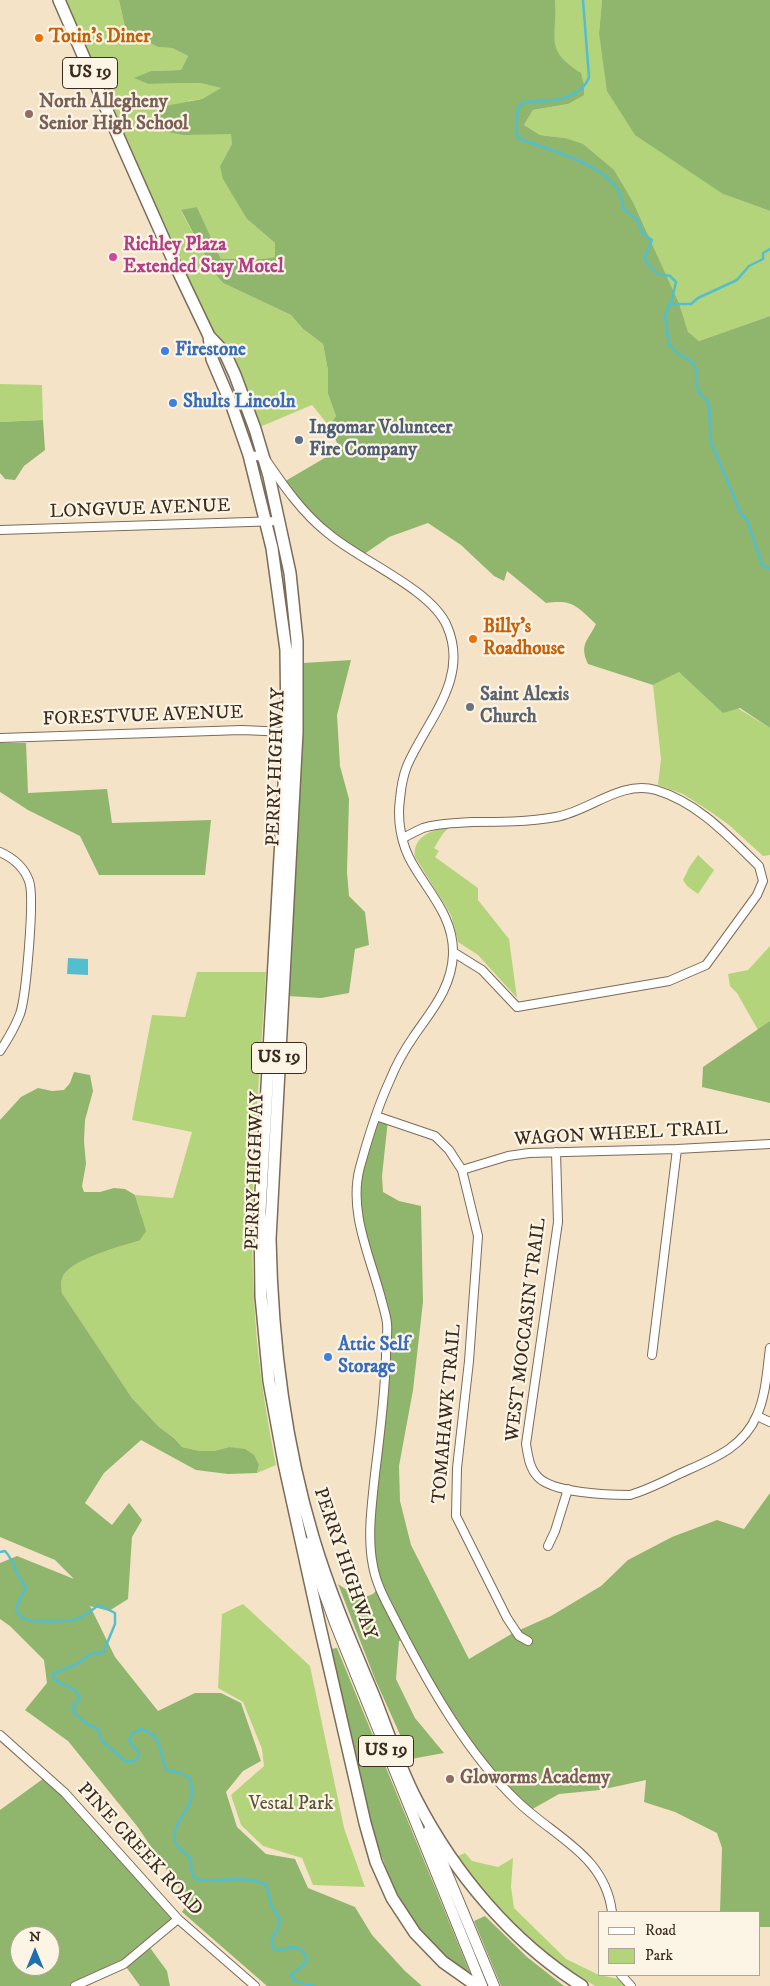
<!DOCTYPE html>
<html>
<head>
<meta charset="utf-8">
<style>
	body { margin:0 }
	#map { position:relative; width:770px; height:1986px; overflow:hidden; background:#f5e3c8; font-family:"IM FELL DW Pica",serif }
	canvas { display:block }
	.legend { position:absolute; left:598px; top:1911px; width:162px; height:65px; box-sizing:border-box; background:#fcf5e5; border:1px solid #afa495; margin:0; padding:6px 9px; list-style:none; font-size:15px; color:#3b2a1e }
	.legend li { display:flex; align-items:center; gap:10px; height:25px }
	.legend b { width:25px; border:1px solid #afa495 }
	.north { position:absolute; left:10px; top:1926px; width:50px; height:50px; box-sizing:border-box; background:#fcf5e5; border:1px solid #afa495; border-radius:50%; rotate:0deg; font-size:14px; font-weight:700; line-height:20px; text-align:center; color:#3b2a1e }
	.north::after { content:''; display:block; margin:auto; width:18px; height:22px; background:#1f6fb2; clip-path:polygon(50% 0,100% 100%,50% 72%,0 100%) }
</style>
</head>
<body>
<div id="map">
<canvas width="770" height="1986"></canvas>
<ul class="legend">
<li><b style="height:6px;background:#fff"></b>Road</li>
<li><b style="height:14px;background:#b4d47c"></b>Park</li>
</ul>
<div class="north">N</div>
</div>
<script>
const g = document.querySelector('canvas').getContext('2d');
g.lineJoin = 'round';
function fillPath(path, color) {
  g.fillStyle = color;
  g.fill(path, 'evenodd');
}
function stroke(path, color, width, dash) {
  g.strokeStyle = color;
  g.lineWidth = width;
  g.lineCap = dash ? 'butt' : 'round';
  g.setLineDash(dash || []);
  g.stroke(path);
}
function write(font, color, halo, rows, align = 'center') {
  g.font = font + ' "IM FELL DW Pica",serif';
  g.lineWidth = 4.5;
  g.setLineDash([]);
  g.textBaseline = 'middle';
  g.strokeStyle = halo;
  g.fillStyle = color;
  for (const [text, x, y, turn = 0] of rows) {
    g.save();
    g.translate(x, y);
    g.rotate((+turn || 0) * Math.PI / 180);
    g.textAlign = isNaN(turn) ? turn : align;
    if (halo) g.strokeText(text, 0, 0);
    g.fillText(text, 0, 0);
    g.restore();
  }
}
fillPath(new Path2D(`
	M59,0h60l6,27 5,6 28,14 14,1 16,8 -7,14 -30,1 -16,7 13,6 52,-1 22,5 -20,11 -14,2 27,33h17v10l-12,22 27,53 28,24v14c-17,4 -36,1 -54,2l-24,-52 -16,4 34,63 8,9 68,32 12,14 20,15 5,27v23l8,22 -7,10 -17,-21 -57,24 -20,-54 -26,-39z
	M555,0h47l-3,33 124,161 47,17v105l-71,25 -11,-8 -9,-30 -45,-99 -69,-66 -25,-3 -16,-10 9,-15 35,-6 13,-30c-38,-25 -24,-36 -26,-74z
	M0,384l42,1 1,35 -43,2z
	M679,672l91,56v127l-7,1 -34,-31 -18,-13 -28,-18 -25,-9 3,-26 -8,-74z
	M449,828c-8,6 -10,13 -15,20l5,3 -4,6 43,31v12l31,39 8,59 -39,-43 -20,-13 -7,-27 -36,-58c-3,-20 17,-28 34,-29z
	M698,855l16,15 -16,24 -11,-8 -4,-6 7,-14z
	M770,946v75l-12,9 -21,-37 -7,-7 -2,-12 20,-4z
	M197,972h69c-6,107 -18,216 -12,323 2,57 11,114 22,170l-19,8 2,-8 -30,-18 -15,4h-14l-18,-4 -8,-9 -15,-11 -27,-29 -70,-105c-1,-8 -2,-16 5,-22 11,-12 55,-26 72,-30l2,-27 -6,-19 38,3 19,-66 -60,-12 20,-105 33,2z
	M243,1604l67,62 34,162 21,59 -52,-2 -11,-27 -39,-12 -22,-21 -10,-30 33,-29 -2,-17 -19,-47 -25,-14 4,-74z
	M465,1853l7,8 26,6 15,-9 -2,29 3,21 52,51 33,16 19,4 6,7h-29l-45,-29 -52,-49 -25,-29 -15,-23z`), '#b4d47c');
fillPath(new Path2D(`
	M119,0h436c3,38 -12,49 26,73l3,12v10l-16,9 -35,6 -9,15 16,10 25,3 18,6 31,26 20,34 45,99 9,29 11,9 71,-25v412l-30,-20 -17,5 -44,-41 -26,13 -65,-21c-9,-20 0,-23 8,-40 -19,-17 -22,-25 -50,-21l-39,-32 -3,10 -10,-5 -33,-31 -33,-22 -39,14 -29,20 -27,-19 -51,-55 58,-34 -11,-23 7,-10 -8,-22v-23l-5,-27 -20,-15 -12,-14 -68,-32 -8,-9 -34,-64 16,-3 24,52c18,-1 37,2 54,-2v-14l-28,-24 -24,-40 -3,-13 12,-22 -1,-10 -47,1 -27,-5 -3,-10 6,-13 42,-8 19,-11 -21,-5 -52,1 -14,-6 17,-7 30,-1 7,-14 -16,-8 -14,-1 -28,-14 -5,-6z
	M602,0h168v211l-47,-17 -88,-59 -28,-44 -8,-58z
	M43,420l2,30 -21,16 -9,14 -10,-1 -5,-6v-51z
	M351,660l-14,55 3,51 9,33 -2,73 2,24 16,16 4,33 -14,4 -6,44 -28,5 -33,-2 15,-264v-69z
	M0,743h26l2,50 79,-4 5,34 99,-3 -6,55h-106l-19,-39 -52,-26 -28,-18z
	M770,1021v82l-68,-16 1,-20z
	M74,1072l16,3 3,16 -8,29 -1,21 2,23 -4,22 2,6h16l14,-4 11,1 10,6 11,36 -7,10c-17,4 -61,18 -72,30 -7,6 -6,14 -5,22l70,105 27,29 15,11 8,9 18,4h14l15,-4 16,2 9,6 5,10 -2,8 -29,1 -32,-4 -55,-30 -37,33 -19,30 27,22 17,-22 13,17 -10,17 -4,62 -19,12 -19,-5 25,51 43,54 37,-18h26l20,10 20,58 -18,10 -17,21 11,35 29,27 29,5 13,29 47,19 17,28 33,36 17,15h-155l-85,-74 5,-8 -10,-19 -40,-59 -69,-85 -43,-31 22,-27 -3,-23 -34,-34 -10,-7v-56l17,-7 57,23 -19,-19 -55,-23v-417l21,-23 17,-9 14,3 12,-1 6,-7z
	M376,1116l12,4 -6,56 1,16 16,9 22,5 2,96 -10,88 -14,76 1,35 11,44 58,114 44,-26 38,-17 50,-30 27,-26 44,-23 45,-17 27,9 26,-36v434h-11v-15h-39l2,-64 -5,-15 -42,-21 -31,-10 2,-22 -46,10 -41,4 -30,17 -13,-11 -60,-75 -50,-86 -7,2 -3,38 19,39 29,35 -33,6 -36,-80 -37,-95 22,15 13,-5 6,-7 -9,-48 17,-217 -31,-125z
	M337,1648l133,325c-17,-9 -32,-22 -44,-36 -42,-50 -54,-110 -68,-172 -9,-39 -18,-77 -27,-116z
	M47,1776l131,143 -30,26 19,26 3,15h-30l-16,-22 -49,22h-75v-176zM20,1936h30v30h-30z
	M485,1916l42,41 37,29h-63l-27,-65z`), '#8fb66c');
fillPath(new Path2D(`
	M68,958l20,1v16l-21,-1z`), '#53bece');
stroke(new Path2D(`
	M583,0l6,77c-8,24 -44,25 -65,25l-6,6 -2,21 2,9c31,13 105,28 105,70l15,13 4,12 10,7 -7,16 1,6 12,12 12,2 6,6 -4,17 -7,16 4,29 7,8 16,10 5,10 -1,13 5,10 8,8 2,39 30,72 6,6 16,47 7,1
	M669,304h22l7,-6 39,-18 12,-14 14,-7v-6l7,-4
	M0,1552l5,-1c11,12 9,23 21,36 -3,9 -10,15 -10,25 3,2 6,6 9,7 8,4 46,3 54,-1 7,-3 14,-9 20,-13l16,8v11l-12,29 -12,1 -14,10 -24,10 1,5c11,9 20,5 26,20l-7,7 1,7 13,11 11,5 3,11 24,21 7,1 5,-3 2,-6 -10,-12 3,-7 8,-5c25,7 17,22 27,41l13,3 10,5c2,8 3,16 0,24 -4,12 -23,30 -13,43 3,5 10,9 14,14v11l4,9c22,5 50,-6 71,6l6,22 8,12 -3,12 -5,6v9l4,5c15,-5 27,-8 31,11l-16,13c3,8 14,9 23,11`), '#53bece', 2.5);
const minor = new Path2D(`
	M249,455l15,2c19,28 38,56 65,77 32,27 102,55 118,92 23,53 -20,94 -40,140 -4,10 -6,22 -7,33 -3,21 1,45 12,64 17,30 42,54 41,91 -1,33 -21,56 -39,82 -9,13 -18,29 -24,44 -13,28 -22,58 -30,87 -12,44 10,89 21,131 2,8 5,17 6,25 1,11 -1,22 -1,33 -1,39 -6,79 -11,118 -3,30 -8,62 -2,92 4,22 16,41 26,61 31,60 69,127 118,174 37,36 88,54 95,111
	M0,530l280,-9
	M0,738l242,-8 45,2
	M403,838c6,-3 13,-7 20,-10 15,-5 33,-5 49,-6 27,0 56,0 84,-5 34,-6 64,-37 100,-27 43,13 73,47 103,76l4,15 -6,14 -51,70 -37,16 -152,26 -35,-37 -29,-18
	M0,852c13,6 24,15 29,29 6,15 -3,116 -9,133 -5,13 -12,25 -20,37
	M376,1116l59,20 14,14 13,20 16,66 -9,125 -12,107 -1,48 51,102 12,18 9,5
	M556,1152l2,70 -32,222c2,11 3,24 12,33 15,16 70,18 92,18 17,-5 33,-13 49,-21 31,-14 64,-25 78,-59 9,-20 10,-45 13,-67
	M462,1170l46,-14 21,-3 148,-4 93,-5
	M652,1355l25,-206
	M757,1416l13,6
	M548,1546l7,-15 13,-42
	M0,1735l65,58 113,126 77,67
	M621,1975l10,11
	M75,1986l49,-22 54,-45`);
const major = new Path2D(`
	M306,1543l29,80 147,363
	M429,1830l65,156`);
const highway = new Path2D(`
	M59,0l63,145 56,126 31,65 16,17 10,22 20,54 14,47 21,97 7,68v91l-27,507c2,101 14,201 43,298 16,54 38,105 60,157 14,35 26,72 43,105 38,74 95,142 166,187
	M209,336l3,23 20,47 17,49 23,93 14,102 1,82 -27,479 1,85 8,85 15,82 34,155 47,205 11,39 16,36 23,35 28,29 34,24`);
stroke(minor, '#7c6b5a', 10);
stroke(major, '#7c6b5a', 12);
stroke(highway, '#7c6b5a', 14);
stroke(minor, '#fff', 8);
stroke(major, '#fff', 10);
stroke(highway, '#fff', 11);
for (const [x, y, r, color] of [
	[39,38,5,"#e8710a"],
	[29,114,5,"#8d6e63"],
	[113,257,5,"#d1479c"],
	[165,351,5,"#3f7fe0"],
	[173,403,5,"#3f7fe0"],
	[299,440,5,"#5c6f8a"],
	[473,639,5,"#e8710a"],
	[470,707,5,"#6b7280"],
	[328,1357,5,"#3f7fe0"],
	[450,1779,5,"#8d6e63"]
]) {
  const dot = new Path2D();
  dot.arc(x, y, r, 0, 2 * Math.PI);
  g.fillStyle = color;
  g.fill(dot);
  stroke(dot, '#fcf5e5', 2);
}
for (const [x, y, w] of [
	[90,73,55],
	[279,1058,55],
	[386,1751,55]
]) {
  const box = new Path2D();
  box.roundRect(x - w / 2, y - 15.5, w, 31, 4);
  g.fillStyle = '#fcf5e5';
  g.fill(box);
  stroke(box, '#3b2a1e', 1);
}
write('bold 18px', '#3b2a1e', null, [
	["US 19",90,73],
	["US 19",279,1058],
	["US 19",386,1751]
]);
write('bold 19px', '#c56008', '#fcf5e5', [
	["Totin's Diner",49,38],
	["Billy's",483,628],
	["Roadhouse",483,650]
], 'left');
write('bold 19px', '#785e54', '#fcf5e5', [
	["North Allegheny",39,103],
	["Senior High School",39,125],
	["Gloworms Academy",460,1779]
], 'left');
write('bold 19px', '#b23c85', '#fcf5e5', [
	["Richley Plaza",123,246],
	["Extended Stay Motel",123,268]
], 'left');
write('bold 19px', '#366cbe', '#fcf5e5', [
	["Firestone",175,351],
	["Shults Lincoln",183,403],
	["Attic Self",338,1346],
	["Storage",338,1368]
], 'left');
write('bold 19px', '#4e5e75', '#fcf5e5', [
	["Ingomar Volunteer",309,429],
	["Fire Company",309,451]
], 'left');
write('19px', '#3b2a1e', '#fcf5e5', [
	["LONGVUE AVENUE",140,510,-2],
	["FORESTVUE AVENUE",143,717,-2],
	["PERRY HIGHWAY",277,767,-88],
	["WAGON WHEEL TRAIL",621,1135,-3],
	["PERRY HIGHWAY",256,1171,-88],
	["WEST MOCCASIN TRAIL",527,1330,-83],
	["TOMAHAWK TRAIL",448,1414,-85],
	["PERRY HIGHWAY",344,1564,71],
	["PINE CREEK ROAD",139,1850,47]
]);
write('bold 19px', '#5b616d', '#fcf5e5', [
	["Saint Alexis",480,696],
	["Church",480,718]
], 'left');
write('19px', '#595436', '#fcf5e5', [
	["Vestal Park",291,1805]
]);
</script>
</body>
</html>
